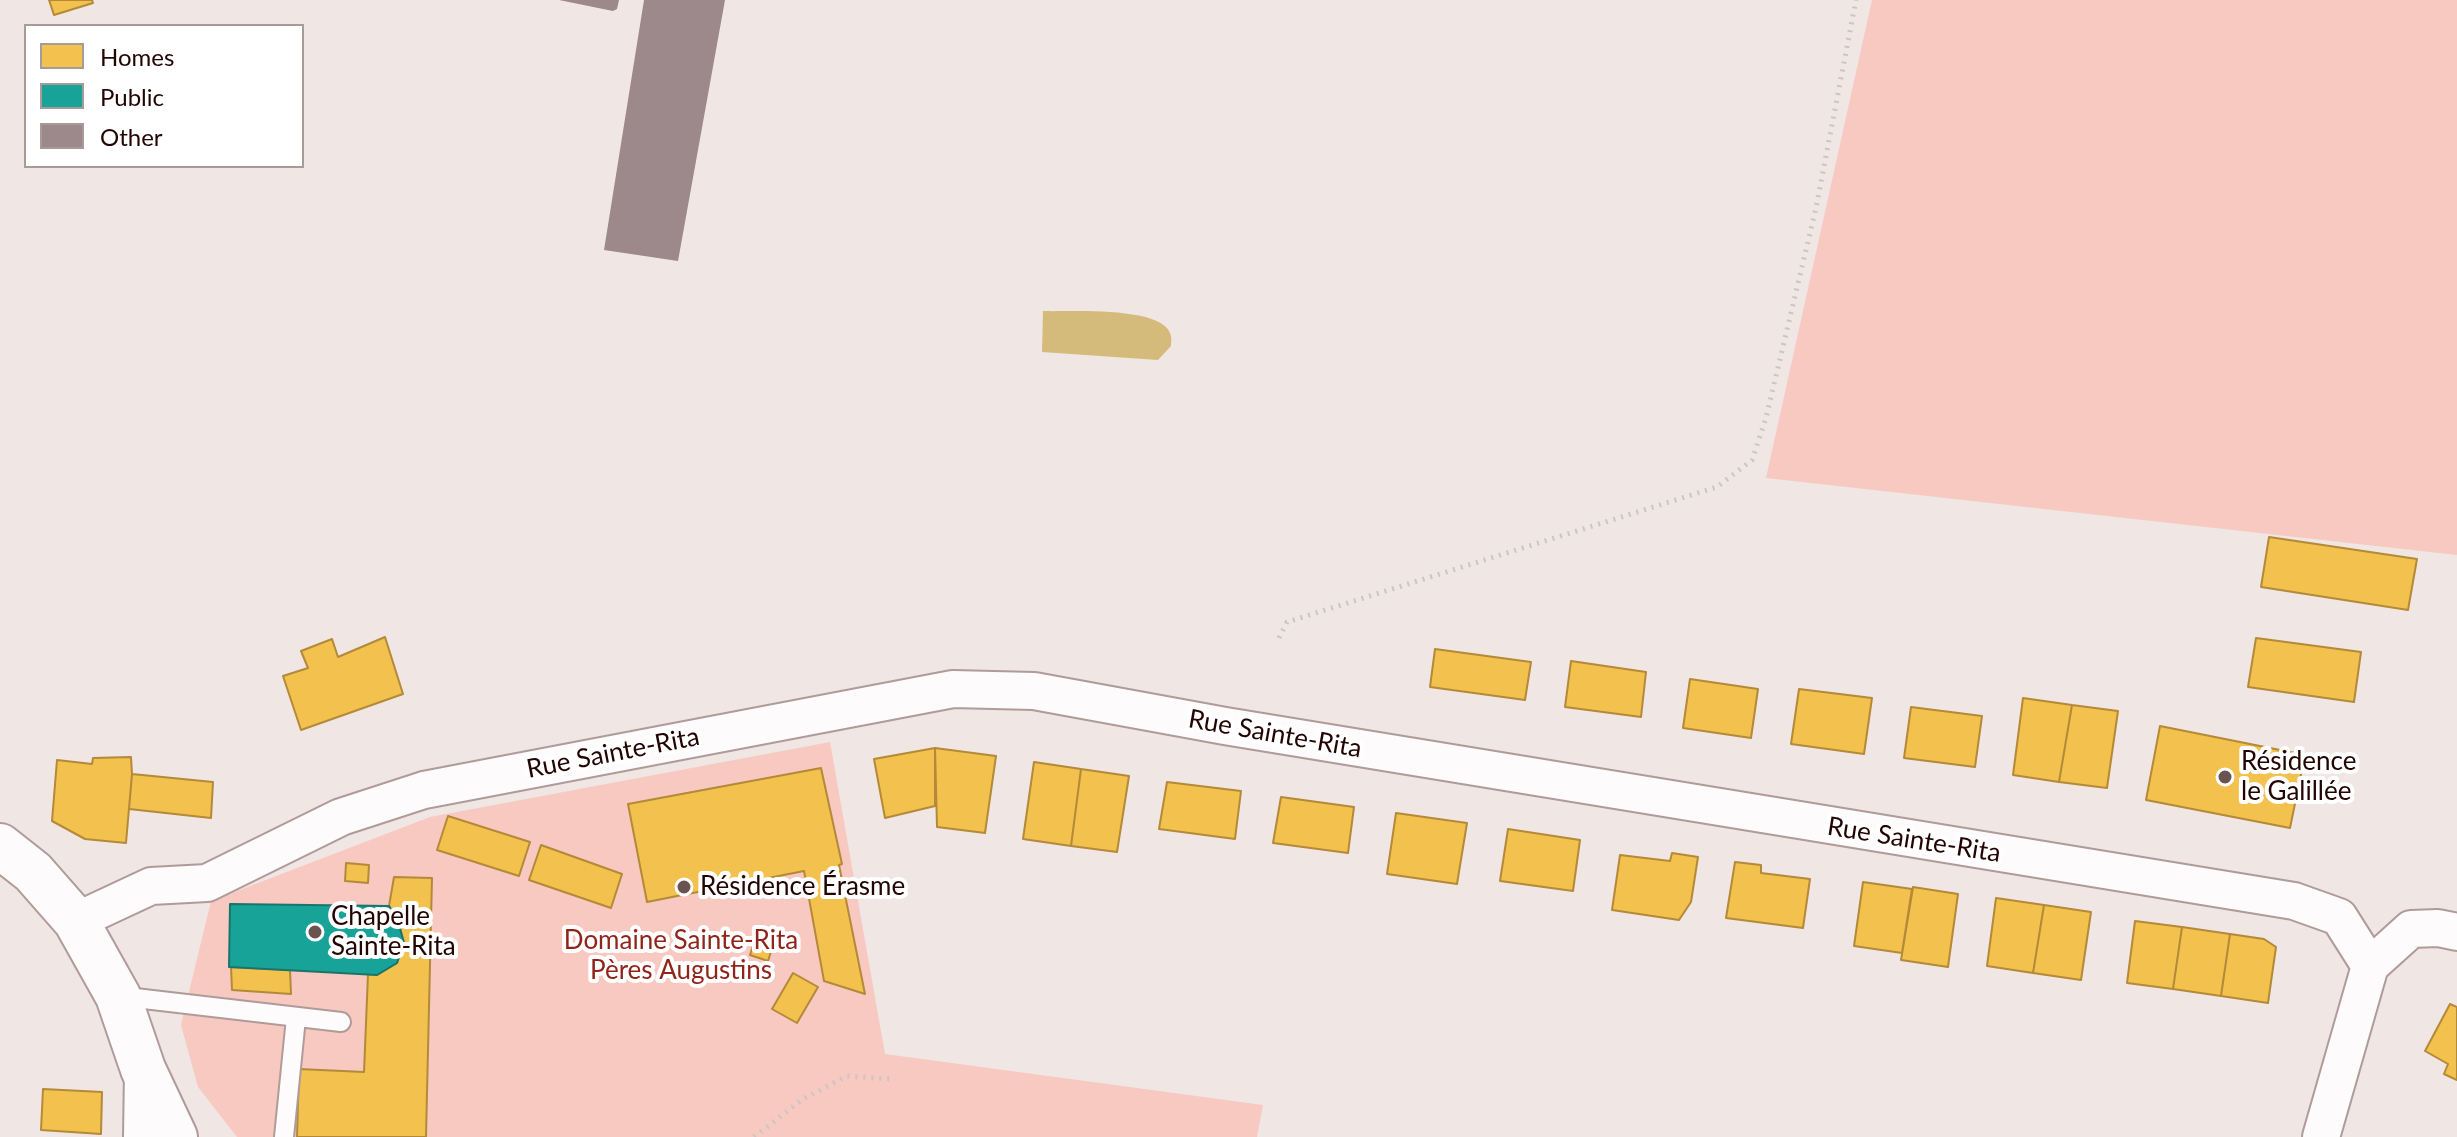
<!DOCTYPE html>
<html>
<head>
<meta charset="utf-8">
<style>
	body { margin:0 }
	#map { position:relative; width:2457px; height:1137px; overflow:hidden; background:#f0e6e4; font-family:Lato,sans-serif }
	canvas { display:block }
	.legend { position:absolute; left:24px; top:24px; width:280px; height:144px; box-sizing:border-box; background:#fff; border:2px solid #a79b9a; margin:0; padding:10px 14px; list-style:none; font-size:24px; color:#220503 }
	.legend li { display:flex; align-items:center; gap:16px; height:40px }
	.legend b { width:40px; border:2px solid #a79b9a }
</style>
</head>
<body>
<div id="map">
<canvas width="2457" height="1137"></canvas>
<ul class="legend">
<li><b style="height:22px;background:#f2c14e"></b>Homes</li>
<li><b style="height:22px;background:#17a398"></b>Public</li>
<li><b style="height:22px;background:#9d888b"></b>Other</li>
</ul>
</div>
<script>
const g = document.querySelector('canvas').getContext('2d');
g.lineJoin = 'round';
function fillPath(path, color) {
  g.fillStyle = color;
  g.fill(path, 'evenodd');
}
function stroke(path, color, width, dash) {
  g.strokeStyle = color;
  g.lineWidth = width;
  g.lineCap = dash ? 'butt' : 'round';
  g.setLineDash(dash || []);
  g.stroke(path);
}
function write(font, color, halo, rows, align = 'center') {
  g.font = font + ' Lato,sans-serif';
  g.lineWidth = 8;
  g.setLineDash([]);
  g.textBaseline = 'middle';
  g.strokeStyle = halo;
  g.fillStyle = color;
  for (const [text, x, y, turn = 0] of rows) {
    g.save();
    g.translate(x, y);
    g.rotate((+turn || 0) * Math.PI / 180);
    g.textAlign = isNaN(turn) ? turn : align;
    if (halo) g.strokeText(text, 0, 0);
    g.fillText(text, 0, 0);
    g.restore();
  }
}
fillPath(new Path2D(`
	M1872,0h585v555l-691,-77z
	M830,742l55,312 378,51 -6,32h-1020l-39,-50 -17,-62 30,-124 219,-84z`), '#f7c9c1');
fillPath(new Path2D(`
	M1043,311c26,1 117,-5 127,22 2,4 1,9 1,13l-13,14 -116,-8z`), '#d5bb7b');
const homes = new Path2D(`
	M49,0h43l1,3 -39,12z
	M2269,537l148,22 -9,51 -147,-23z
	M385,637l18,57 -102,36 -18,-54 25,-8 -7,-17 31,-12 6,18z
	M2256,638l105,14 -7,50 -106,-15z
	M1435,649l96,13 -6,38 -95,-13z
	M1571,661l75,11 -5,45 -76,-10z
	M1690,679l68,10 -7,49 -68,-10z
	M1799,689l73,9 -8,56 -73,-10z
	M2023,698l49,7 -13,77 -46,-7z
	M2072,705l46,6 -11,77 -48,-6z
	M1911,707l71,9 -7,51 -71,-9z
	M2160,726l145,29 -15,73 -144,-28z
	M935,748l61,8 -11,77 -48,-6z
	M935,748v58l-50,12 -11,-59z
	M131,757l1,17 -6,69 -41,-4 -33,-18 5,-61 35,4 1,-6z
	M1034,762l47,7 -10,77 -48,-7z
	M821,768l21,96 -3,1 26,129 -41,-13 -20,-110 -157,31 -19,-98z
	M1081,769l48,7 -12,76 -46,-6z
	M132,774l81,8 -2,36 -82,-9z
	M1167,782l74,9 -6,48 -76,-10z
	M1281,797l73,10 -6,46 -75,-10z
	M1396,813l71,10 -10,61 -70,-10z
	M448,816l82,26 -11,34 -82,-26z
	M1508,829l72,11 -7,51 -73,-10z
	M541,845l81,29 -11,34 -82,-28z
	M1672,853l26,4 -7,45 -12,18 -67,-10 8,-55 50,6z
	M1735,862l26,3v8l49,6 -7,49 -77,-10z
	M346,863l23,2 -1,18 -23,-2z
	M394,877l38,1 -6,259h-129l2,-68 65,3 4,-98 9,1 20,-12 7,-20 -6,-22 -9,-15z
	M1863,882l49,7 -10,64 -48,-7z
	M1913,887l45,7 -10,73 -47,-7z
	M1996,898l48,7 -11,68 -46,-7z
	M2044,905l47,7 -10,68 -48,-7z
	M2135,921l47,6 -9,62 -46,-6z
	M2182,927l48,7 -9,62 -48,-7z
	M758,930l18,6 -8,25 -18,-6z
	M2230,934l34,5 12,8 -8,56 -47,-7z
	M231,967l59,3 1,24 -59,-4z
	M793,973l25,14 -21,36 -25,-14z
	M2450,1004l7,3v73l-13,-6 4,-10 -23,-13z
	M43,1089l59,3 -1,42 -60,-4z`);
fillPath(homes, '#f2c14e');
stroke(homes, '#b48938', 2);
const public = new Path2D(`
	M230,904l159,2 9,15 6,22 -7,20 -20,12 -148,-8z`);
fillPath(public, '#17a398');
stroke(public, '#1a746b', 2);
fillPath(new Path2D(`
	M559,0h60l-2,9 -4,2z
	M644,0h81l-47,261 -74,-11z`), '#9d888b');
const lane = new Path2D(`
	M118,996l223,26
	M284,1137l12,-119`);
const street = new Path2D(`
	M76,921l75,-35 56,-3 134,-66 83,-27 529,-101 81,2 191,35 1069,175 45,16 31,49
	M2370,966l41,-37 27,-1 19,4
	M142,1137l1,-67
	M2321,1137l49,-171`);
const secondary = new Path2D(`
	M0,846l33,26 43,49 42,75 25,73 32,68`);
stroke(lane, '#af9b99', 22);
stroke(street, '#af9b99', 40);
stroke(secondary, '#af9b99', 48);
stroke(new Path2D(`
	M1279,638l8,-16 430,-135 35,-27 14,-42 50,-210 40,-208
	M754,1137l49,-38 44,-23 43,3`), '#cbc6c5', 5, [2, 6]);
stroke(lane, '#fdfbfb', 18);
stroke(street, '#fdfbfb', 36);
stroke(secondary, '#fdfbfb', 44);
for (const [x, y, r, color] of [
	[2225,777,8,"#6a5452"],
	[684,887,8,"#6a5452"],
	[315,932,8,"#6a5452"]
]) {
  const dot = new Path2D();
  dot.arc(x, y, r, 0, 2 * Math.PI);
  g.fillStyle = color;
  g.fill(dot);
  stroke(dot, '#fff', 3);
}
write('26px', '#220503', '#fff', [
	["Rue Sainte-Rita",1275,734,10],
	["Rue Sainte-Rita",613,753,-11],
	["Rue Sainte-Rita",1914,840,9]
]);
write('26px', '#220503', '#fff', [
	["Résidence",2241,762],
	["le Galillée",2241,792],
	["Résidence Érasme",700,887],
	["Chapelle",331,917],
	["Sainte-Rita",331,947]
], 'left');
write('26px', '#90241a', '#fff', [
	["Domaine Sainte-Rita",681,941],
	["Pères Augustins",681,971]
]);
</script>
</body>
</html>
